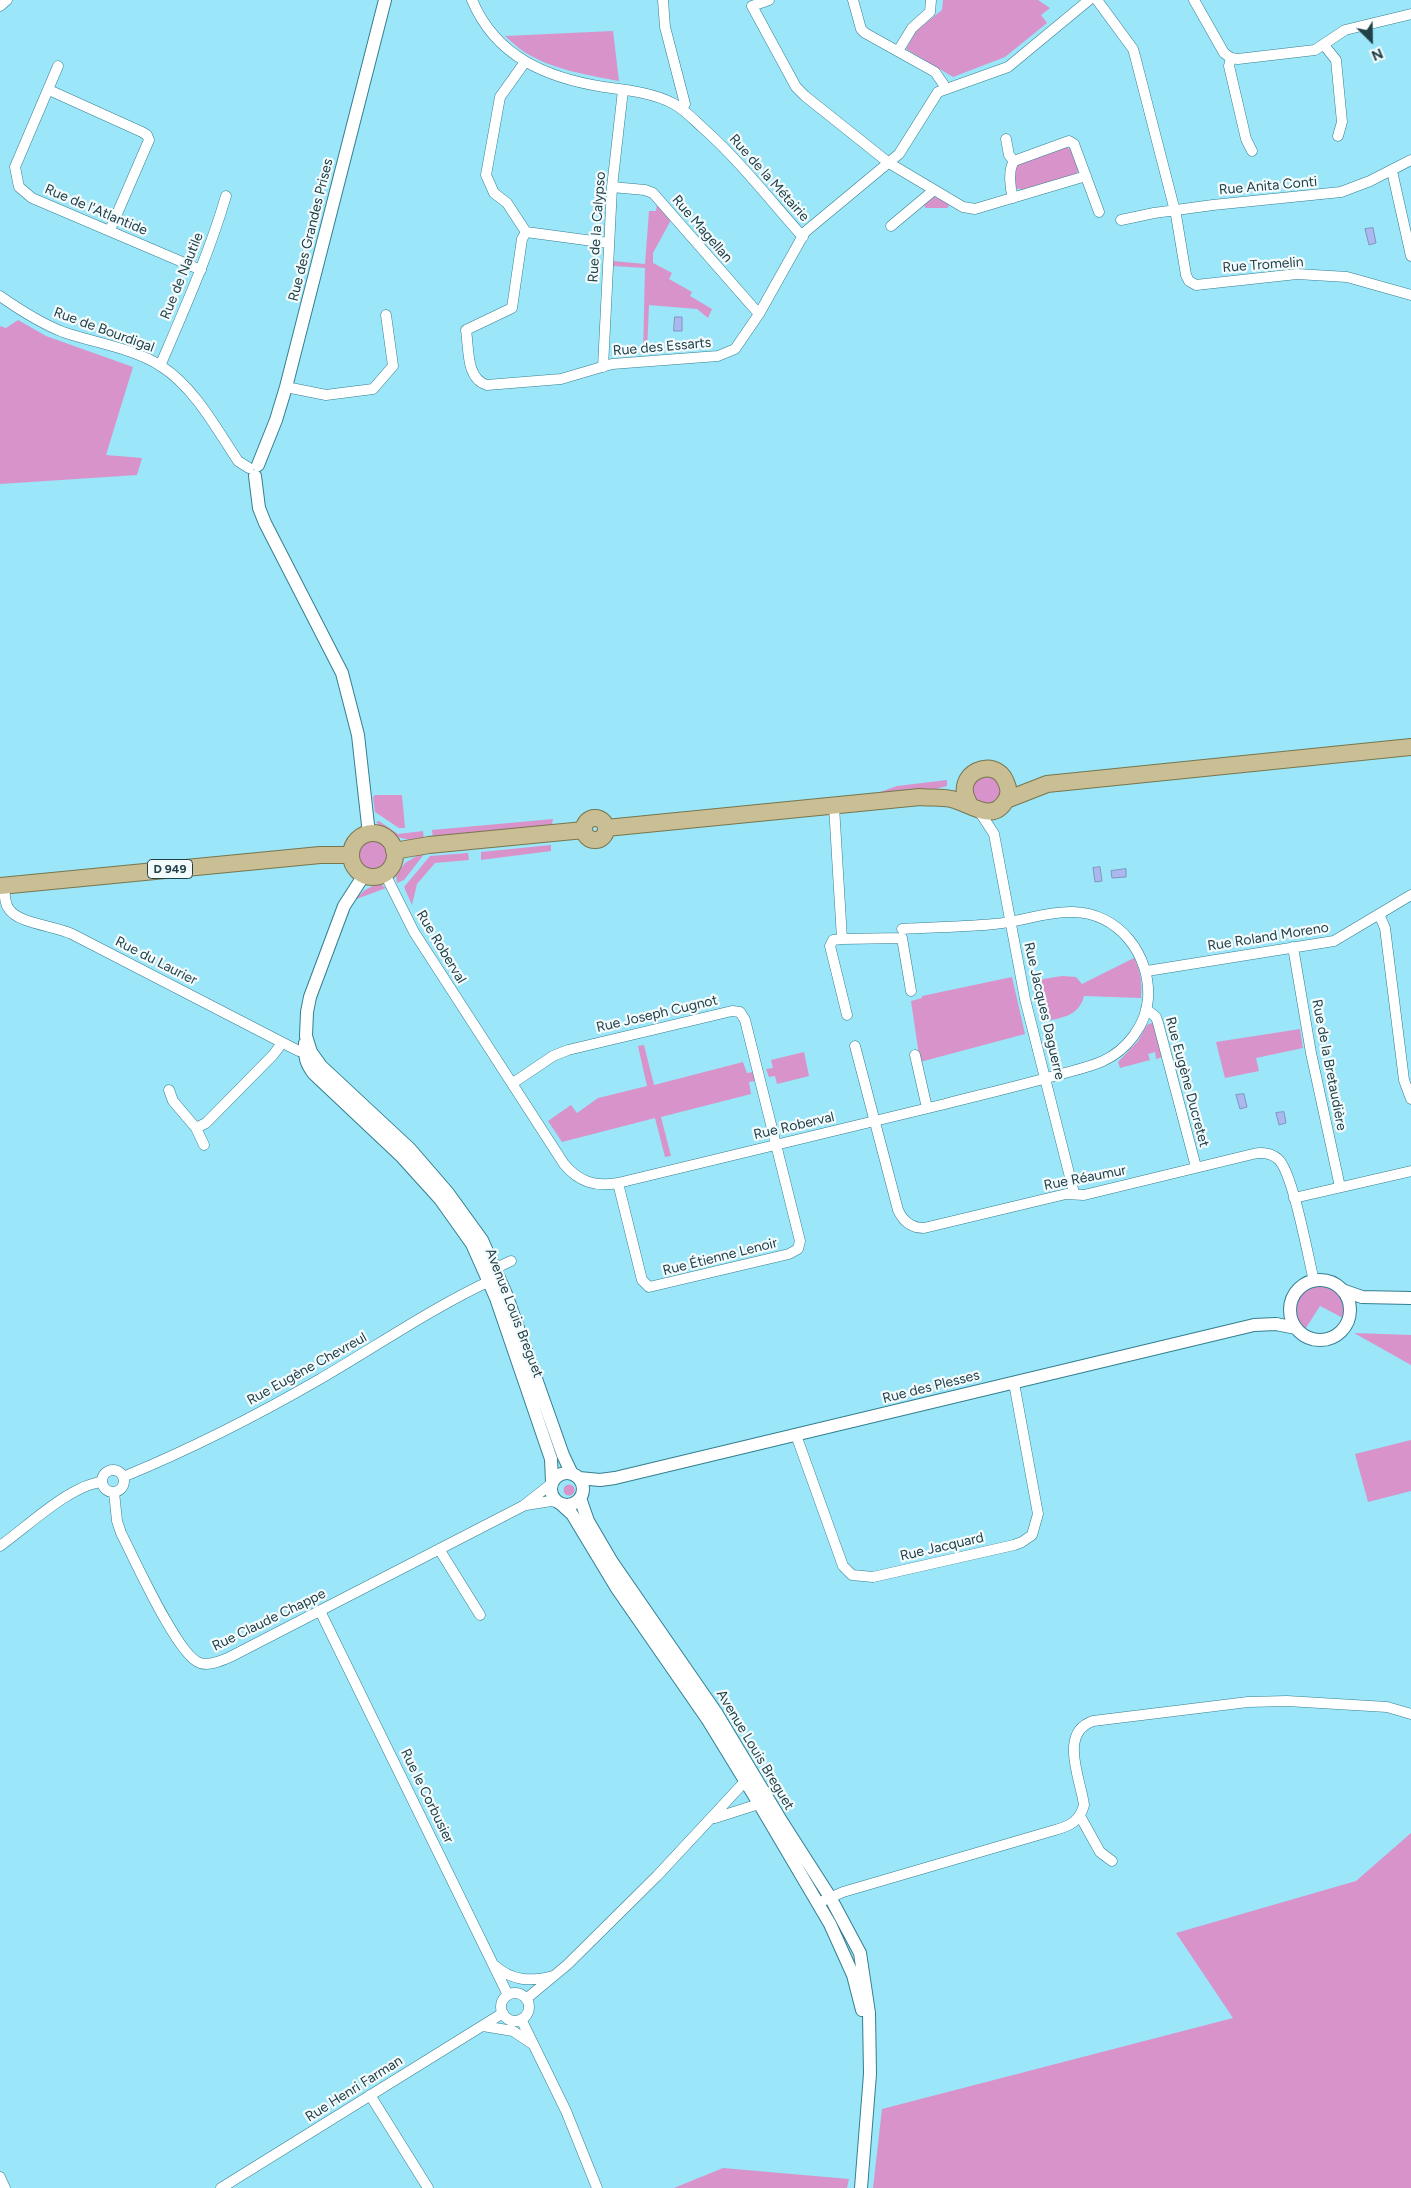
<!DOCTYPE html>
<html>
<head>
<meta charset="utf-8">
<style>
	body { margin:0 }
	#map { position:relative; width:1411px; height:2188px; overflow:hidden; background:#9be6f8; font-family:Figtree,sans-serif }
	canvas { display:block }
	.north { position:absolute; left:1346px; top:15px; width:50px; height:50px; -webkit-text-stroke:4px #f4fbfd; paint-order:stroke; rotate:157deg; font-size:14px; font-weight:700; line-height:20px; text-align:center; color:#214048 }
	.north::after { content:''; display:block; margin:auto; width:18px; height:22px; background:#214048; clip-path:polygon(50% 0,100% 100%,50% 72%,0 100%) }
</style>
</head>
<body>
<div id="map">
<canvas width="1411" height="2188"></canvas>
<div class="north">N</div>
</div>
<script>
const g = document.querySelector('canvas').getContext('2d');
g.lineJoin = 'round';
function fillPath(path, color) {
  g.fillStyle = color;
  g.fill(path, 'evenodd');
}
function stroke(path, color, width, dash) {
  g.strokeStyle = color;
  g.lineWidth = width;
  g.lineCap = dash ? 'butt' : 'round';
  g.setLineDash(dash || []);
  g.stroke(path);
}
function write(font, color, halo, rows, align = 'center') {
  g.font = font + ' Figtree,sans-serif';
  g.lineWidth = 4.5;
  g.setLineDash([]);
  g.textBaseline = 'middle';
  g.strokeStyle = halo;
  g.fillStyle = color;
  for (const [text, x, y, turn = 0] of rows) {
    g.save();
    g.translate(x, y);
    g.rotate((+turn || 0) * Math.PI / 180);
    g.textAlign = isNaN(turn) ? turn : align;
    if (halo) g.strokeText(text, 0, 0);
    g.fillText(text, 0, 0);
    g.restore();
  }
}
fillPath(new Path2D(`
	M943,0h95l12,8 -9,7 6,8 -42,34 -52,20 -47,-28 11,-19 25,-20z
	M613,31l6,50c-31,-6 -65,-11 -93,-28 -7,-4 -14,-11 -21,-17z
	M1065,147l6,2 7,21 -1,4 -51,17 -10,-3c-3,-7 -3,-18 2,-24z
	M933,196l16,8 -1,4h-23l-1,-5z
	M657,204l14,16 -18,33v10l19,10 -3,6 23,13 -2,4 22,13 -4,9 -11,-9 -48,-4 -2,47 -4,3 2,-87 -32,-2v-5l32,3 4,-53h7z
	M18,320l28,16 87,31 -27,88 36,3 -5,17 -137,9v-158l6,2z
	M980,776l15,1 7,12 -3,11 -10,5 -13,-4 -5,-13z
	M947,780v6l-19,5 -59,5 28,-10z
	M375,795h27l3,33h-6l-24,-16 -2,-15z
	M553,819l-1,6 -119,15 -1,-10z
	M379,821l19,13 25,-3 1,10c-19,0 -34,-5 -48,-19z
	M358 856a15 15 0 1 1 30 0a15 15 0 1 1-30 0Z
	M551,845v6l-70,9v-8z
	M425,851v2l-21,27 -7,3 -1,-8 9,-12z
	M468,853l1,7 -34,3 -18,21 -5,21 -8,-18 26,-31z
	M376,884h4l6,4 -32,12 11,-10z
	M1134,958c7,13 8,25 7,40l-57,-2c-5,21 -24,22 -43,26l-10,-41 31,-5 14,1 6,7z
	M1012,977l13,57 -105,28 -9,-61 11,-3v-2z
	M1154,1022l9,35 -7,2 -1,-7 -7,2 2,6 -30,8 -2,-6 20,-21 9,-16z
	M1300,1029l3,19 -47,10 3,13 -34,7 -9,-36z
	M644,1045l10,40 89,-23 4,11 6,-1 2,9 -6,1 2,12 -90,23 10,39 -6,1 -10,-39 -93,24 -14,-21 23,-16 6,8 21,-15 49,-12 -9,-40z
	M804,1052l5,24 -32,8 -2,-8 -6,1 -3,-8 7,-1 -2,-8z
	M1322,1283c19,4 25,17 23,36l-25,-13 -16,25c-18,-21 -9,-44 18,-48z
	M1354,1333l57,2v30z
	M1411,1440v51l-43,11 -13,-48z
	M563.5 1490a5.5 5.5 0 1 1 11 0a5.5 5.5 0 1 1-11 0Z
	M1411,1833v355h-538l9,-79 351,-91 -57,-85 180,-52z
	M723,2168l126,11 -2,9h-173z`), '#d993cb');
const water = new Path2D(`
	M1373,228l3,15 -7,2 -4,-16z
	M675,317h7v14h-8z
	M1100,867l2,14 -7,1 -2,-14z
	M1126,869v8l-14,1 -1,-7z
	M1244,1094l3,13 -7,2 -4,-14z
	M1284,1112l2,11 -7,2 -3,-12z`);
fillPath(water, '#abb8ef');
stroke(water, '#8294bd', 1);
const minor = new Path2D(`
	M472,0c24,57 75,78 132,87 23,3 50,6 70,17 11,6 20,16 29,24 37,33 67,72 100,109
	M663,0l2,27 20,77 -3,5
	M769,0l-17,6 44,81 9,9 84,67 74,44 12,2 111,-33
	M853,0l8,29 4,4 70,39 11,16
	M1097,0l36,49 2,7 41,159 10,60 3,6 7,4 101,-11 50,3 64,18
	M1194,0l30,53 7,5 7,1 77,-9 30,-20 66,-16
	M0,6l7,-6
	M1324,45l12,15 6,62 -4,14
	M898,51l14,-23 18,-16 1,-12
	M1231,58l-2,8 17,73 6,12
	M525,62l-25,35 -14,78 8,18 13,10 19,29 -4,7 -10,69 -46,22c3,19 0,49 21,55l74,-6 51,-15 106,-8 17,-7 24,-35 46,-82 94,-78 39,-62 70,-25 81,-67
	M58,66l-43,101 4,20 13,11 169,72
	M49,90l93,42 5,3 2,5 -39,90
	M1006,139l3,16 5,6
	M1392,171l19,85
	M612,187l33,3 8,3 106,121
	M1013,198c-3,-10 -5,-28 1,-37l55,-20 5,3 25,68
	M1121,220l33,-7 59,-8 128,-13 29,-11 41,-21
	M891,226l43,-36
	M526,232l82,11
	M0,296c20,14 40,27 63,36 32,11 70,16 98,34 34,22 55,62 77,95l11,7
	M160,366c24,-56 49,-112 66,-170
	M603,367l9,-180 11,-97
	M286,387l40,8 47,-6 20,-23 -7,-51
	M834,806l8,133 60,-1 9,53
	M979,811l15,23 31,165 49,194
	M385,874l29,58 150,232c15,18 31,23 54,19 109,-27 218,-53 327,-79 39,-10 78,-19 116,-30 14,-4 29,-7 42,-13 24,-11 43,-36 45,-62 3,-44 -29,-86 -75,-87 -27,-1 -52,10 -79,12 -30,3 -62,3 -92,5
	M4,885c1,8 0,18 5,24 8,14 46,17 63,25l217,112 10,5 12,1
	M1379,914l6,14 19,152 7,19
	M842,939l-9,1 -3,6 17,69
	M1293,947l18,106 29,134
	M1147,971l187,-30 77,-46
	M1146,1009l10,8 2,6 38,144
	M855,1046l43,164c5,11 13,18 26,18l142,-34 18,1 169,-41c9,-2 18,-1 25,5 15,13 30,98 36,122
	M915,1055l12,53
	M513,1083l40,-27 15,-6 164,-39 8,1 5,8 55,221 -2,8 -9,5 -140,33 -7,-7 -24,-97
	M169,1090l4,11 23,27 8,17
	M196,1128l10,-5 67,-68 9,-12
	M1294,1198l117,-27
	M496,1268l15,-7
	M796,1435l47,131 9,9 21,2 141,-32 8,-3 10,-7 6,-21 -24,-131
	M102 1481a11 11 0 1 1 22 0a11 11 0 1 1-22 0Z
	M123,1477c68,-28 133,-61 197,-98 57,-33 113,-72 174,-100
	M114,1492l3,29 4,12c12,23 57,124 79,130 9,3 21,-2 30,-6l293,-151 28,-22
	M526,1505l25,-4 8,2
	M0,1546c27,-19 70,-61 102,-64
	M439,1549l41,66
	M320,1611l188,384
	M1080,1816l20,36 12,9
	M715,1818l50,-16
	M818,1903l25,-11 212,-62c15,-4 25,-9 29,-25 -3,-25 -26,-72 9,-84l155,-19 39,-1 100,6 24,7
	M494,1965c18,16 36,17 59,11
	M501 2007a14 14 0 1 1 28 0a14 14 0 1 1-28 0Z
	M526,1999l41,-34 90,-89 93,-100
	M521,2019l45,92 31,77
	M483,2026l30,5 18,12
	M370,2095l58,93
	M0,2177l5,11
	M221,2188l282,-175`);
const tertiary = new Path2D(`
	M258,465l18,-45 10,-33 99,-387
	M255,476l4,32 6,15 77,150 16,62 11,99
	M364,875l-20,31 -34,91 -3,15 -1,24 5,16 10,14 89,83 38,44 34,47 24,54 57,161 9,19
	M305,1043c-1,13 1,21 9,31l88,83 38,42 32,45 24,54 55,161 1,23
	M1290 1310a30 30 0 1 1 60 0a30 30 0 1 1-60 0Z
	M1342,1290l20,7 49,1
	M551 1489a16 16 0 1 1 32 0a16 16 0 1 1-32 0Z
	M579,1478l21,2 15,-2 639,-153 22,-1 20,4
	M580,1498l8,23 24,41 105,152 65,108 48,75 30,56 9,60 1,61 -9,114
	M561,1504l11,10 44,73 92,133 52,85 70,119 23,51 9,35`);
const primary = new Path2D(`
	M1006,800l41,-16 364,-37
	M584 829a11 11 0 1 1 22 0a11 11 0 1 1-22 0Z
	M606,828l314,-31c10,1 21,0 31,2 18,3 41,26 55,1 3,-5 3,-12 0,-18 -11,-28 -55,-8 -37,21
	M351 855a22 22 0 1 1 44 0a22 22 0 1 1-44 0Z
	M394,851l35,-6 155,-15
	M0,886l320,-31h31`);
stroke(minor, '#337f90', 11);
stroke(tertiary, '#337f90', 14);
stroke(primary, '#77764c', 18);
stroke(minor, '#fff', 10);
stroke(tertiary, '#fff', 12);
stroke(primary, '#cabe95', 16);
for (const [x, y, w] of [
	[170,869,45]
]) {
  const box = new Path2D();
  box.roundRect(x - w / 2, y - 9.5, w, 19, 4);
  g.fillStyle = '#f4fbfd';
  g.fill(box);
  stroke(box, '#214048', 1);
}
write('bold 12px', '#214048', null, [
	["D 949",170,869]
]);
write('14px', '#214048', '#f4fbfd', [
	["Rue de la Métairie",769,178,48],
	["Rue Anita Conti",1268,186,-5],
	["Rue de l'Atlantide",96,210,23],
	["Rue de la Calypso",597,227,-86],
	["Rue Magellan",702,229,49],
	["Rue des Grandes Prises",311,230,-76],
	["Rue Tromelin",1263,265,-4],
	["Rue de Nautile",182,276,-68],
	["Rue de Bourdigal",104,330,20],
	["Rue des Essarts",662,347,-5],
	["Rue Roland Moreno",1268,937,-9],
	["Rue Roberval",441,947,59],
	["Rue du Laurier",156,961,27],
	["Rue Jacques Daguerre",1044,1011,77],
	["Rue Joseph Cugnot",657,1014,-13],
	["Rue de la Bretaudière",1329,1065,79],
	["Rue Eugène Ducretet",1187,1082,75],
	["Rue Roberval",794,1126,-13],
	["Rue Réaumur",1085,1178,-11],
	["Rue Étienne Lenoir",720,1257,-14],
	["Avenue Louis Breguet",514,1313,69],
	["Rue Eugène Chevreul",307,1369,-29],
	["Rue des Plesses",931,1387,-14],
	["Rue Jacquard",942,1547,-13],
	["Rue Claude Chappe",269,1620,-26],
	["Avenue Louis Breguet",755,1750,59],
	["Rue le Corbusier",427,1796,64],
	["Rue Henri Farman",354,2089,-32]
]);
</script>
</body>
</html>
